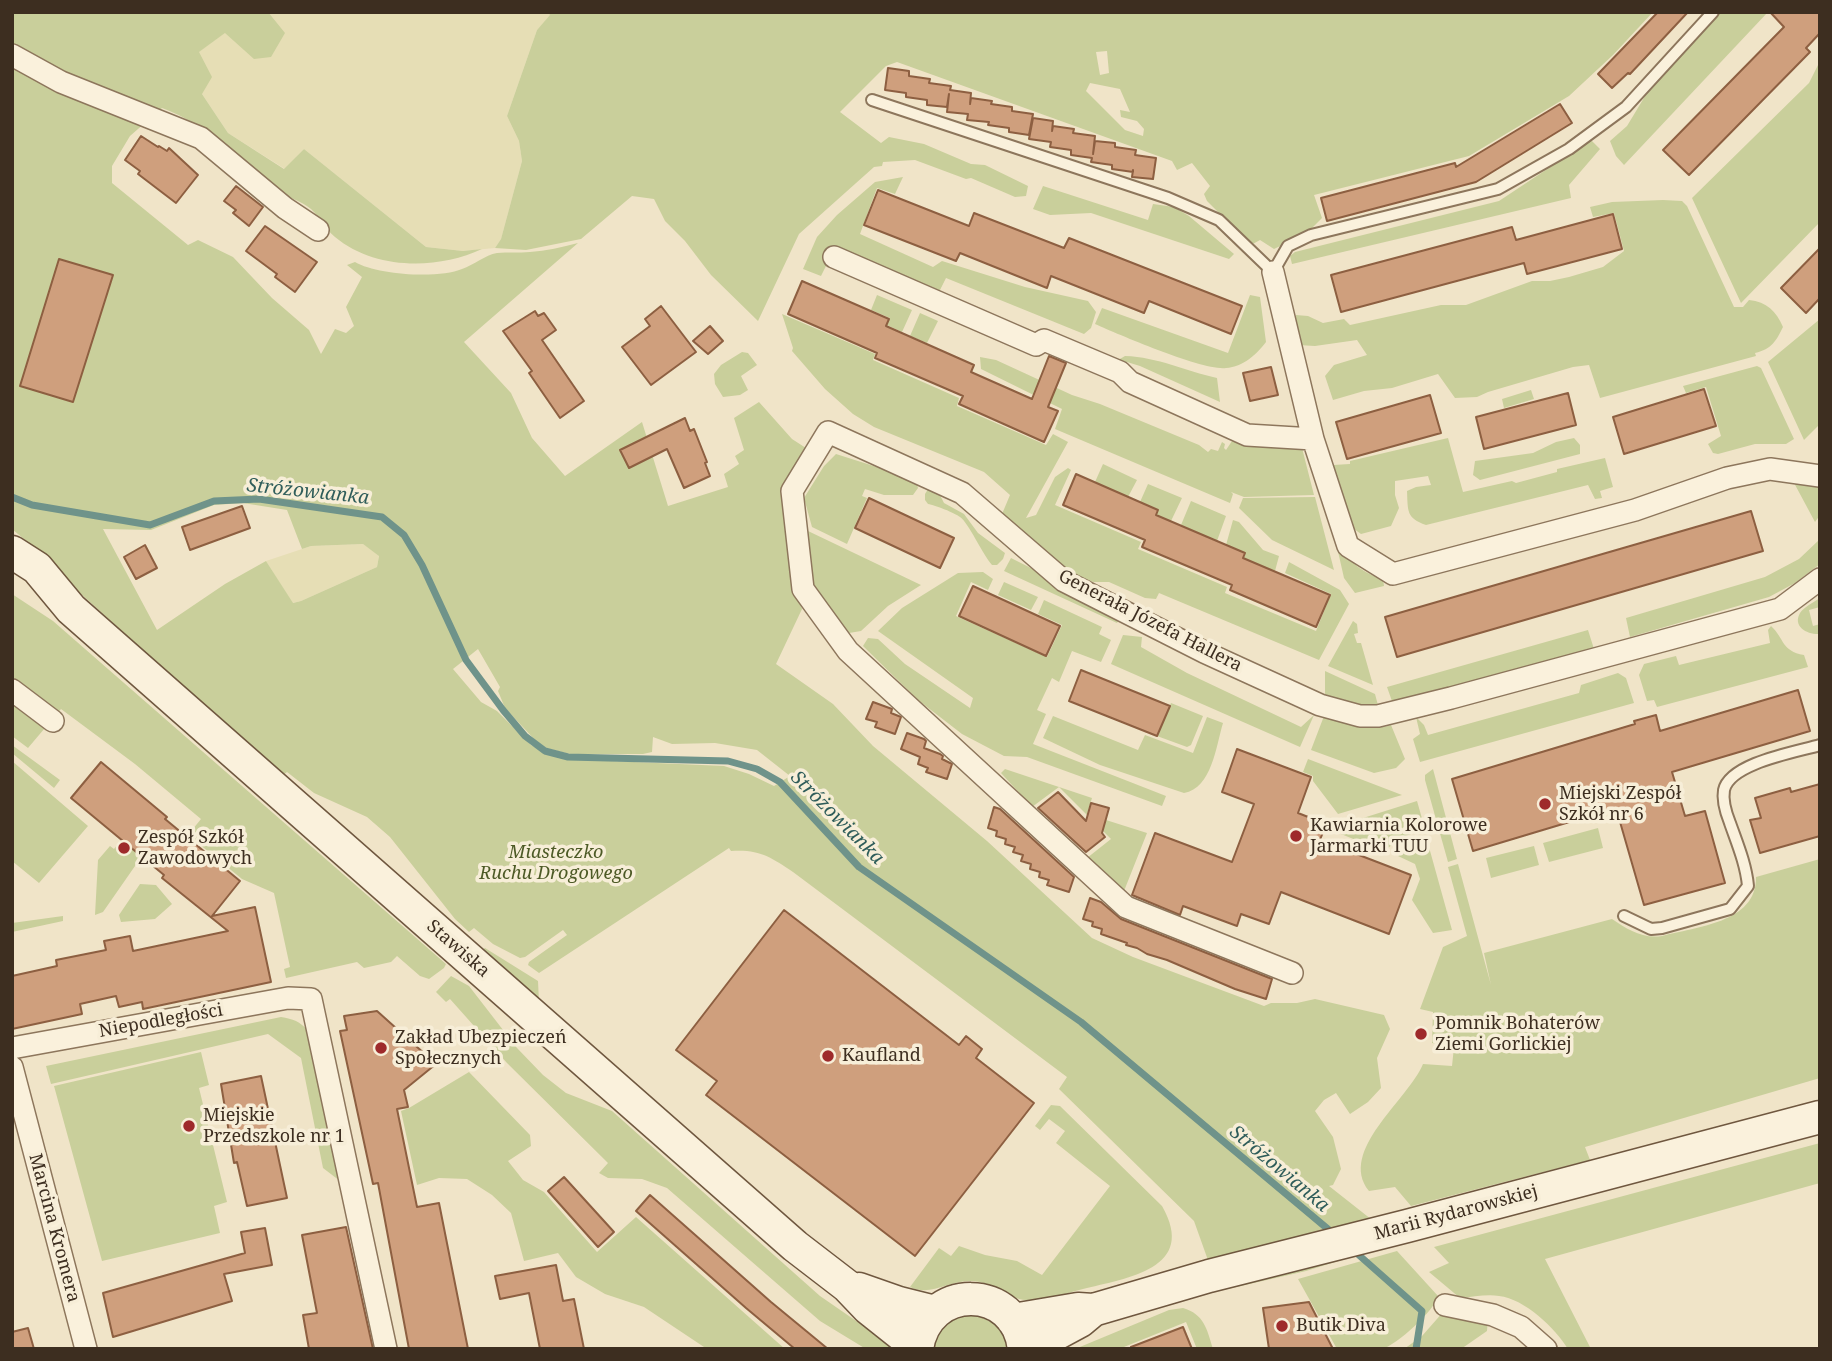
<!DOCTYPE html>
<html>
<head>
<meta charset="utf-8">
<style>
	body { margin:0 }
	#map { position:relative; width:1832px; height:1361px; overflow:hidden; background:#f0e4c8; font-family:"Noto Serif",serif }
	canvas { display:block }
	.frame { position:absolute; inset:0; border:14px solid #3d2e20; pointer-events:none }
</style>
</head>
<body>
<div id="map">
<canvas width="1832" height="1361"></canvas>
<div class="frame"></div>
</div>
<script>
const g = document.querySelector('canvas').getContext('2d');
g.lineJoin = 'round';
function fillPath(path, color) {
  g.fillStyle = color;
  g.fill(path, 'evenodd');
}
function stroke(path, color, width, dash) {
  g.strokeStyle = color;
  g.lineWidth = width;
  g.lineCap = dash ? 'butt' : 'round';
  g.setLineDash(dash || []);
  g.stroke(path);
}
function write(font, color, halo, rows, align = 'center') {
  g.font = font + ' "Noto Serif",serif';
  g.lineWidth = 7;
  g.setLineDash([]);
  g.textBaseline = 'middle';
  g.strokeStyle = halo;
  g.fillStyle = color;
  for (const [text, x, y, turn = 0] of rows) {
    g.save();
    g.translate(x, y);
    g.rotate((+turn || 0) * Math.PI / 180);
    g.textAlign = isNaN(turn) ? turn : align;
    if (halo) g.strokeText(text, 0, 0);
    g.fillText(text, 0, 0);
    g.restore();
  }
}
fillPath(new Path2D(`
	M254,12h294l3,3 -14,15 -30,86 12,25 3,20 -21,78 -6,9 -32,3 -37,-4 -122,-98 -19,20 -57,-36 -26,-39 -4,-42z
	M363,544l16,11 -2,12 -76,34 -9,2 -26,-42 45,-15z`), '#e6deb5');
fillPath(new Path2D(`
	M12,12h256l17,21 -14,24 -17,2 -29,-26 -26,19 13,25 -10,17 26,39 56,36 20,-20 122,98 37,4 19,-2c-45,21 -107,21 -147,-12 -10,-8 -15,-20 -24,-28 -9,-8 -27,-13 -38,-20 -10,-6 -19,-16 -28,-25 -24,-22 -52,-45 -83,-56l-32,28 -18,30v17l76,62 10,-5 35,17 39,41 37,32 12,24 14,-25 11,4 8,-7 -8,-19 16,-30 -15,-12 8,-3c22,13 84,17 107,7 12,-4 23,-14 35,-16 11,-1 22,0 33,-1 16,-1 32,-5 48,-9l-114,99 47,51 21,45 33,38 77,-54 26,84 60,-19 -4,-13 15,-10 -4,-8 9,-6 -10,-32 25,-16 33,37 17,11 -24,42 7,78 10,39 -26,55 57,40 40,42 114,95 105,97 41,19 131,49 7,-3h26l18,-4 69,16 6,14 -13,29 4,30 -13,14 -18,12 -14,-21 -12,7 -9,11 18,26 8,32 -8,16 -4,1 52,41 12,17 -87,27 -87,20 -25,-70 -135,-132 8,-12 -274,-205c-22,-15 -34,-23 -62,-21l-2,-3 -190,125 -11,-8 1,-3 38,-27 -4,-5 -38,27 -5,1 -27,-14 -19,-16 -5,4 -14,-13 -65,-82 -23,-20 -53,-24 -27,-21 -5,4 -223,-202 3,-3 -50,-42zM243,503l44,7 15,39 9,-3 52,-2 16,12 -2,11 -76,34 -8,2 -27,-42 -41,23 -68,46 -54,-101 48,1 63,-25zM478,649l22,38 -2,4 7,17 30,32 11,8 24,6h73l9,-2 1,-15 19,7 43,-1 42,7 33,26 -16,10 -25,-12 -25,-8 -157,-7 -14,-3 -22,-11 -34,-34 -16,-9 -28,-33z
	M548,12h1105l-40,43 -44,41 -100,60 -155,39 8,23 -15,15 -33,16 -14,-9 -9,5 -44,-44 -3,-7 6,-8 -18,-23 -15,7 -5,-9 -275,-99 -11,4 -46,46 41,31 8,-6 35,7 47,20 14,1 43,21 -2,10 -11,1 -44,-19 -5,1 -51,-19 -32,2 -1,4 -8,1 -75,67 -41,87 -47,-46 -26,-34 -20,-20 -11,-22 -22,-3 -51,43 -55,11 -31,-2 6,-9 21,-78 -3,-20 -12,-25 30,-86 13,-15zM1107,51l2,22 -9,2 -4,-23zM1090,83l30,6 10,23 -10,-2 1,7 16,4 7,8 -1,7 -18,-6 -39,-39z
	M1718,12h50l-144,153 -8,-9 -6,-15 17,-15 26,-43z
	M1820,61v161l-79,81 -49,-105 117,-115z
	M1591,140l9,9 -31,36 2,13 -279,66 -2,-8 5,-4 204,-51z
	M903,177l-8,17 -18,-6 -17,46 73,33 9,-6 83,26 63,14 8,11 -5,16 -7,6 -138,-56 -7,14 -106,-40 -12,24 -18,-7 14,-32 20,-22 38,-33z
	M1043,186l105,34 5,-16 21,3 15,9 45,38 -5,5 -138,-46 -41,2 -17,-6z
	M1663,200l19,1 5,5 47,101h9l6,-7c18,2 27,11 34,27 -7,14 -11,22 -28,26l1,3 -156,42 -11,-33 -16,2 -85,25 -11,5 -22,1 -17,-24 -46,14 -28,3 -31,9 -8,-24 9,-11 33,-10 -10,-15 -42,6 -17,-1 -6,-18 4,-12 12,1 15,7 21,-4 6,6 91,-20h25l66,-24h18l19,-4 34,-10 21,-16 -10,-38 -21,4 -3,-10 22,-5z
	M877,295l35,15 -10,22 -15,-7 3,-7 -19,-8z
	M1250,295l10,2 6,45c-9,12 -23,25 -40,26 -23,3 -106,-33 -131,-44l7,-16 126,45z
	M920,313l18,8 -11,22 -17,-7z
	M782,314l93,40 -2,6 86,38 -2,8 89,39 7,-11 15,8 -42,76 10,-3 19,-38 13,-9 3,2 -16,35 86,37 -3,7 89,38 -2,6 91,38 15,-37 -46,-21 4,-11 51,28 9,14 -30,56 -160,-67 -3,6 -11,-1 -36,-16h-15l-31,-6 -61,-62 8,-19 -26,-23 -110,-45 -21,-13 -28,-25 -33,-38 1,-3z
	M1820,319v105l-16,16 -36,-78z
	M742,352l6,1 9,12 -16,11 7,14 -8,5 -17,2 -8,-13 -1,-10 7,-9z
	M1125,356c33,1 60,15 92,22l3,24 -80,-36 -13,-4 -9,6 -5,-5z
	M980,357l16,3 76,35 28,9 99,41 9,7 3,-3 7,2 4,-9 3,2 -1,4 2,2 6,-9 23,5 47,2 12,47 -70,2 -13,-5 2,2 -3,9 -175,-74 7,-20 -81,-40z
	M1757,366l4,2 33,71 -8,5h-31l-37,10 -5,-1 -5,-9 13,-8 -15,-49 -20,6 -3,-7z
	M1531,390l3,9 -30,9 -2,-9z
	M1448,438l15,54 49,-11 4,2 41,-11v-3l48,-11 8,29 -13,4 2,7 -7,1 -7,-14 -162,40c-20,-7 -18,-14 -19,-34l9,-4 15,-2 -3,-9 -33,5v14l4,13 -8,18 -30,8 -11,-8 -21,-55 4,-6 17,-1v-3z
	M1574,438l6,7v9l-100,26 -7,-5 2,-14 58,-8 23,-11z
	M836,454l44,14 37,16 1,4 -5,7h-29l-19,-6 -3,7 5,2 -20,46 -35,-17 -8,-29 20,-32z
	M1103,464l34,16 -9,17 -33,-15z
	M1793,481l27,5v29l-5,7z
	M1148,484l34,14 -11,23 -15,-6 2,-5 -18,-8z
	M930,486l7,3 7,14 20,11 14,19 27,20 -2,6 -6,6h-5c-9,-10 -24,-43 -32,-48 -5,-4 -25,-12 -32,-13l-3,-4v-6z
	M1315,497l19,73 -62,-30 -33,-32 4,-10z
	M1191,501l35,15 -9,25 -36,-16z
	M1233,520l6,2 24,28 16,6 -4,15 -32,-13 2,-5 -19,-8z
	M808,531l113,54 -33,21 -27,25 -12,2 -40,-48z
	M1820,534v30l-25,19 -26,14 -139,40 -4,-19 139,-41 34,-18 20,-19 -1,-4z
	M1340,545c11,19 23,28 43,34l1,7 -29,7 -11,-15 -7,-31z
	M1011,558l111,56 -5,9 -113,-52z
	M983,572l10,7 -5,11 -17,-8 -15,34 91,41 15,-32 -24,-11 6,-14 58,27 -3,7 12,6 -10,22 -29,-11 -13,31 -7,-4 -15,32 9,4 -13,30 133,52 -4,10 -135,-49 -23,-1 -42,-22 -44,-34 -55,-54 5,-8 10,1 27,25 65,44 3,-10 -95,-67 24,-23 56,-35z
	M1004,582l34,15 -7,13 -33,-15z
	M12,594l41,27 393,343 -2,4 -15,11 -9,-3 -23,-20 -6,6 -27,6 -7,-6 -71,16 -2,-9 6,-2 -16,-74 -32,-14 -54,-44 13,-16 -66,-55 -74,-55 -33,39 -16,-12z
	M1820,598v9l-11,3 4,16 7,-2v10c-12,1 -28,-7 -20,-21 4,-6 14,-11 20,-15z
	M1353,621l4,3 1,9 -4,1 3,9h4l12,42 -45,-19z
	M1771,626c14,13 10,25 33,29l4,12 -151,40 -3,-7 -7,1 -8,-26 5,-11 32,-8 3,9 91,-22 -2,-13z
	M1588,630l6,19 -201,55 -6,-17z
	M1123,635l19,2 -1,10 46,26 114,54 13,-12 -14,32 -189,-83z
	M1325,671l50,23 4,15 -21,-1 -33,-12z
	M1618,673l8,5 8,25 -214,59 -7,-23 7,-5 -4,-17 8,8 4,10 151,-42 2,-8z
	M1171,703l32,13 -12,29 -4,2 -30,-11z
	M1053,716l85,34 7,-15 48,18 14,-36 16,6c-7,23 -11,65 -39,70l-84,-28 -57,-27z
	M1324,716c19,8 47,16 67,9l14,34 -9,9 -22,5 -63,-23z
	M12,745l48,35 -6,8 -42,-35z
	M1308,759l94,36 -64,19 -25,-33v-5l-10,-4z
	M12,761l76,65 -49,57 -27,-22z
	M1005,769l87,29 -5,16 60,19 -23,58 -37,-33 24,-19 -52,-52 -27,20 -31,-34z
	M1433,769l24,90 -9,3 -23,-82v-5z
	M1417,801l8,28 -19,7 -23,15 -42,-17 3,-10z
	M1598,828l5,20 -54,14 -6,-19z
	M121,840l21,16 -39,56 -8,3 3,-55 12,-14 4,3z
	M1427,840l25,90 -19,3 -21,-33 8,-21 -5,-15 -17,-8 19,-13z
	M1534,846l5,19 -48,13 -5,-20z
	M1820,859v219l-235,69 5,13 -179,46 -16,-19 -26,4c-32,-40 40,-92 54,-127l29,2 2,-19 -22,-4 1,-31 -13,-3 23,-62 24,-11 -19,-69 10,-3 33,121 -7,-32 128,-34c15,10 30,20 50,17 33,-9 95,-13 94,-59z
	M140,884l16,1 16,19 -17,15 -34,3 -2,-7z
	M63,916v5l-51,11v-9z
	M485,948l53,33 1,21 -58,-51z
	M451,976l18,10 48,62 26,27 23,18 46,18 208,185 55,38 17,15h-26l-46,-28 -153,-133 -25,-9 -34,-1 -9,-5 9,-10 -101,-100 -57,-64 -4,3 -10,-10z
	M281,1017c12,2 19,4 27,14l32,150 -17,-13 -22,-110 -33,-24 -217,50 -5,-18z
	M201,1052l8,33 -10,3 28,114 -13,4 6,27 -118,28 -48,-175z
	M469,1072l61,63 1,11 -23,15 15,19 21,12 53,60 39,-35 149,132h-78l-63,-42 -39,-13 -29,-17 -18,-24 -34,8 -13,-48 -19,-18 -25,-16 -28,-1 -22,7 -16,-74 8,-3z
	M1051,1105l9,1 102,100c36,63 -35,72 -79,83 -17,4 -39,13 -57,11 -18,-1 -30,-18 -55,-19 -22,-1 -40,16 -61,6l29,-39 12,8 8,-10 26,9 32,6 25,14 68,-89 -54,-43 9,-12 -16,-12 -9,11 -5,-4z
	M1820,1143v40l-275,76 46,90h-23c-13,-21 -43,-50 -69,-53 -12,-2 -26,1 -39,2l-31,-26 20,-9 -15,-16z
	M1397,1251l41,45c-3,14 -41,49 -56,53 -13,3 -31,0 -45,0l-39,-70z
	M1183,1308c21,6 24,21 30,41h-16l-11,-27 -67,27h-44l94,-39z
	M1444,1311l44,6 -1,14 -26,18h-57l18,-13z
	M972,1315c19,4 34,14 36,34h-74c4,-22 17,-32 38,-34z`), '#c9cf9b');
stroke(new Path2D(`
	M12,497l20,8 118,20 64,-24 45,-2 123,18 22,18 18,30 44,95 37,50 22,26 20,15 23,6 160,4 29,8 23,13 79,85 222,155 254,213
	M1352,1249l70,62 -6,38`), '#6f938a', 7);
const building = new Path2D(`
	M1658,12h30l-58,62 -2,-1 -16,15 -14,-14z
	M1770,12h50v21l-14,15 4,4 -121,123 -26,-25 121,-123z
	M888,68l21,3v5l21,3 -1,4 22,3 -1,4 21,3 -1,11 1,-6 21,3 -1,3 21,3v4l21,3 -4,21 -20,-3v-4l-21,-3 1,-3 -22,-2 1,-6 -21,-2 2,-18 -2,13 -20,-2v-5l-21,-3v-4l-21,-3z
	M1560,104l12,19 -96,59 -149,39 -6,-23 134,-35 1,4z
	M1033,118l20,3 -1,10 1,-5 21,3 -1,4 22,3 -2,18 2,-13 20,2v4l21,3 -1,5 21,3 -3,21 -21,-2 1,-7v2l-21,-3v-4l-21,-3 1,-4 -21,-3v-5l-21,-3 1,-5 -22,-3z
	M141,136l17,11 1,-1 8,5 2,-3 29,27 -22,28 -38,-29 2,-3 -15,-11z
	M236,186l27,21 -14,19 -16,-13 3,-3 -12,-9z
	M878,190l91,36 5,-13 90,35 5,-10 173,68 -11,28 -82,-33 -5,12 -93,-37 -4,12 -87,-35 -4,8 -92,-36z
	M1613,214l9,35 -95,25 -3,-11 -183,49 -10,-37 181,-48 4,13z
	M265,226l52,36 -22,30 -20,-15 2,-3 -31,-23z
	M1820,248v50l-14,15 -25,-25z
	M59,259l54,16 -40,127 -53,-16z
	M802,281l87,38 -3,7 88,39 -3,7 61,27 17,-43 17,7 -18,44 10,4 -14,31 -85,-38 4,-8 -88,-38 2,-5 -89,-39z
	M661,306l35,46 -45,33 -29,-38 28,-21 -5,-7z
	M535,311l3,5 6,-3 12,17 -14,10 42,61 -24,17 -31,-45 3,-2 -29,-40z
	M710,326l13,15 -15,13 -15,-13z
	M1271,367l7,28 -28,6 -7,-28z
	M1704,389l12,37 -92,28 -11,-37z
	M1568,393l8,32 -92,24 -8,-32z
	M1430,395l11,38 -94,26 -11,-37z
	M685,418l5,13 4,-2 13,33 -2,1 5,13 -26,12 -17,-39 -38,19 -9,-18z
	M1076,474l82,36 -2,5 89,38 -2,5 87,37 -14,32 -86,-37 2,-5 -90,-38 3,-7 -82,-35z
	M869,498l85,40 -14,30 -85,-40z
	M242,506l8,22 -60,22 -8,-23z
	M1751,511l12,40 -366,106 -12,-40z
	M145,545l12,23 -21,11 -12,-22z
	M973,586l87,40 -14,30 -87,-40z
	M1081,670l89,36 -13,30 -88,-35z
	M1798,690l12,41 -138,41 13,44 20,-5 20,72 -81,22 -28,-97 -143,43 -21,-72 183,-55 -1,-3 22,-6 4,16z
	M873,702l19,7 -1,4 10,4 -6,17 -20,-7 2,-5 -11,-3z
	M907,733l17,6 2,2 -2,7 16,6 3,2 -1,3 10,5 -5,15 -21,-7 2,-4 -10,-4 2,-7 -19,-8z
	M1237,749l74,28 -13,36 28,11 -6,16 91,35 -22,59 -108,-42 -12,32 -28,-10 -4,12 -54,-20 -3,9 -48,-20 23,-62 77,29 22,-58 -32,-12z
	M101,762l66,55 -2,2 75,62 -28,35 43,-9 16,75 -128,27 -1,-7 -23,5 -3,-11 -36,8 2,10 -70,15v-53l45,-10 -1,-6 50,-10 -2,-9 26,-5 3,15 95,-20 -66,-53 2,-3 -93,-77z
	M1820,784v52l-60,17 -10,-33 11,-2 -6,-20 35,-10 1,4z
	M1058,792l28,29 5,-18 18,5 -7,25 3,4 -19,15 -48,-44z
	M994,807l6,2 74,68 -5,15 -22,-7 2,-5 -10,-3 1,-5 -10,-3 1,-5 -10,-3 2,-6 -10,-3 2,-5 -10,-3 1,-5 -10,-3 1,-5 -9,-3z
	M1090,898l11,4 20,17 151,60 -6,20 -31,-10 -68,-29 -20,-6 -10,-6 -11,-3 1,-2 -26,-9 1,-5 -10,-3 1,-4 -10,-3z
	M784,910l175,135 7,-9 16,13 -6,9 58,45 -119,153 -209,-161 11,-14 -41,-31z
	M377,1011l59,53 -32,26 4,17 -11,2 20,98 22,-4 29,146h-59l-31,-166 -5,1 -33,-153 7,-1 -3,-14z
	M261,1076l26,122 -40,8 -10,-44 -3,1 -13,-79z
	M564,1177l50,55 -16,15 -50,-56z
	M650,1195l121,107 57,47h-33l-49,-41 -110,-97z
	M346,1227l27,122h-64l-6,-34 14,-2 -15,-78z
	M265,1228l7,37 -48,9 8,27 -119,36 -10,-44 142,-40 -4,-21z
	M556,1265l7,36 11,-2 10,50h-44l-11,-56 -29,6 -5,-23z
	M1309,1302l24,47h-64l-6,-41z
	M1183,1327l9,22h-60l-1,-2z
	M28,1328l6,21h-22v-17z`);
fillPath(building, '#cf9f7d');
stroke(building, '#8d5f41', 2);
const lane = new Path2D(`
	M872,100l296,98 51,22 54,52 15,-26 23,-11 187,-46 71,-40 57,-42 87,-95
	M1624,916l27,13 11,-1 68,-19 18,-23c-2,-22 -11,-43 -18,-63 -4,-10 -8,-22 -6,-33 6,-27 72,-38 96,-45`);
const street = new Path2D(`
	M12,55l49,27 140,56 84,70 33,22
	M834,257l202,88 8,-5 76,32 10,10 117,53 66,4
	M1273,272l40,167 35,107 45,28 242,-64 92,-32 43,-9 50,7
	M12,690l41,31
	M1292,973l-166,-66 -278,-256 -45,-62 -11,-98 36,-59 134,61 102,88 140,71 116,53 40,11h18l73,-18 329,-89 40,-30
	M12,1048l276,-50 23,1 75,350
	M12,1067l74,282
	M1445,1305l48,10 28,12 25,22`);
const secondary = new Path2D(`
	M12,552l25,16 34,41 724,637 52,40 21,22 49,39
	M859,1289l40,14 36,9
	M1013,1320l65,-11 15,1 116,-34 198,-50 413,-109
	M917,1349c9,-67 100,-66 107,0
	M1028,1349l52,-28 12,-10`);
stroke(lane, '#8d765c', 14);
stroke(street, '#8d765c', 24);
stroke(secondary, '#6f573f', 35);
stroke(lane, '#faf1dc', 10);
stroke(street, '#faf1dc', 21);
stroke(secondary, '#faf1dc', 32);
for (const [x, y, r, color] of [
	[1545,804,7,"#9e2a2b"],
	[1296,836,7,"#9e2a2b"],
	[124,848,7,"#9e2a2b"],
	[1421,1034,7,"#9e2a2b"],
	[381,1048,7,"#9e2a2b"],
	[828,1056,7,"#9e2a2b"],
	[189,1126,7,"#9e2a2b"],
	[1282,1326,7,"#9e2a2b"]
]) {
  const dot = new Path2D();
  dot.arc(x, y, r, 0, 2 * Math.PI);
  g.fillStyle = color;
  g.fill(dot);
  stroke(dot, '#f7eed8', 2.5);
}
write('18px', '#3d2e20', '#f7eed8', [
	["Generała Józefa Hallera",1150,621,27],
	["Stawiska",458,949,41],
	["Niepodległości",161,1021,-10],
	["Marii Rydarowskiej",1456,1213,-15],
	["Marcina Kromera",54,1228,75]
]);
write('18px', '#3d2e20', '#f7eed8', [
	["Miejski Zespół",1559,794],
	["Szkół nr 6",1559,815],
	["Kawiarnia Kolorowe",1310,826],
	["Jarmarki TUU",1310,847],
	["Zespół Szkół",138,838],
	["Zawodowych",138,859],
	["Pomnik Bohaterów",1435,1024],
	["Ziemi Gorlickiej",1435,1045],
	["Zakład Ubezpieczeń",395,1038],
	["Społecznych",395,1059],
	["Kaufland",842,1056],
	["Miejskie",203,1116],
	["Przedszkole nr 1",203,1137],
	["Butik Diva",1296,1326]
], 'left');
write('italic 18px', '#4d5a26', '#f7eed8', [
	["Miasteczko",556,853],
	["Ruchu Drogowego",556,874]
]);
write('italic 19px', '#2f5d5a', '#f7eed8', [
	["Stróżowianka",308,492,6],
	["Stróżowianka",837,818,45],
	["Stróżowianka",1279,1169,40]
]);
</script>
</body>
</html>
